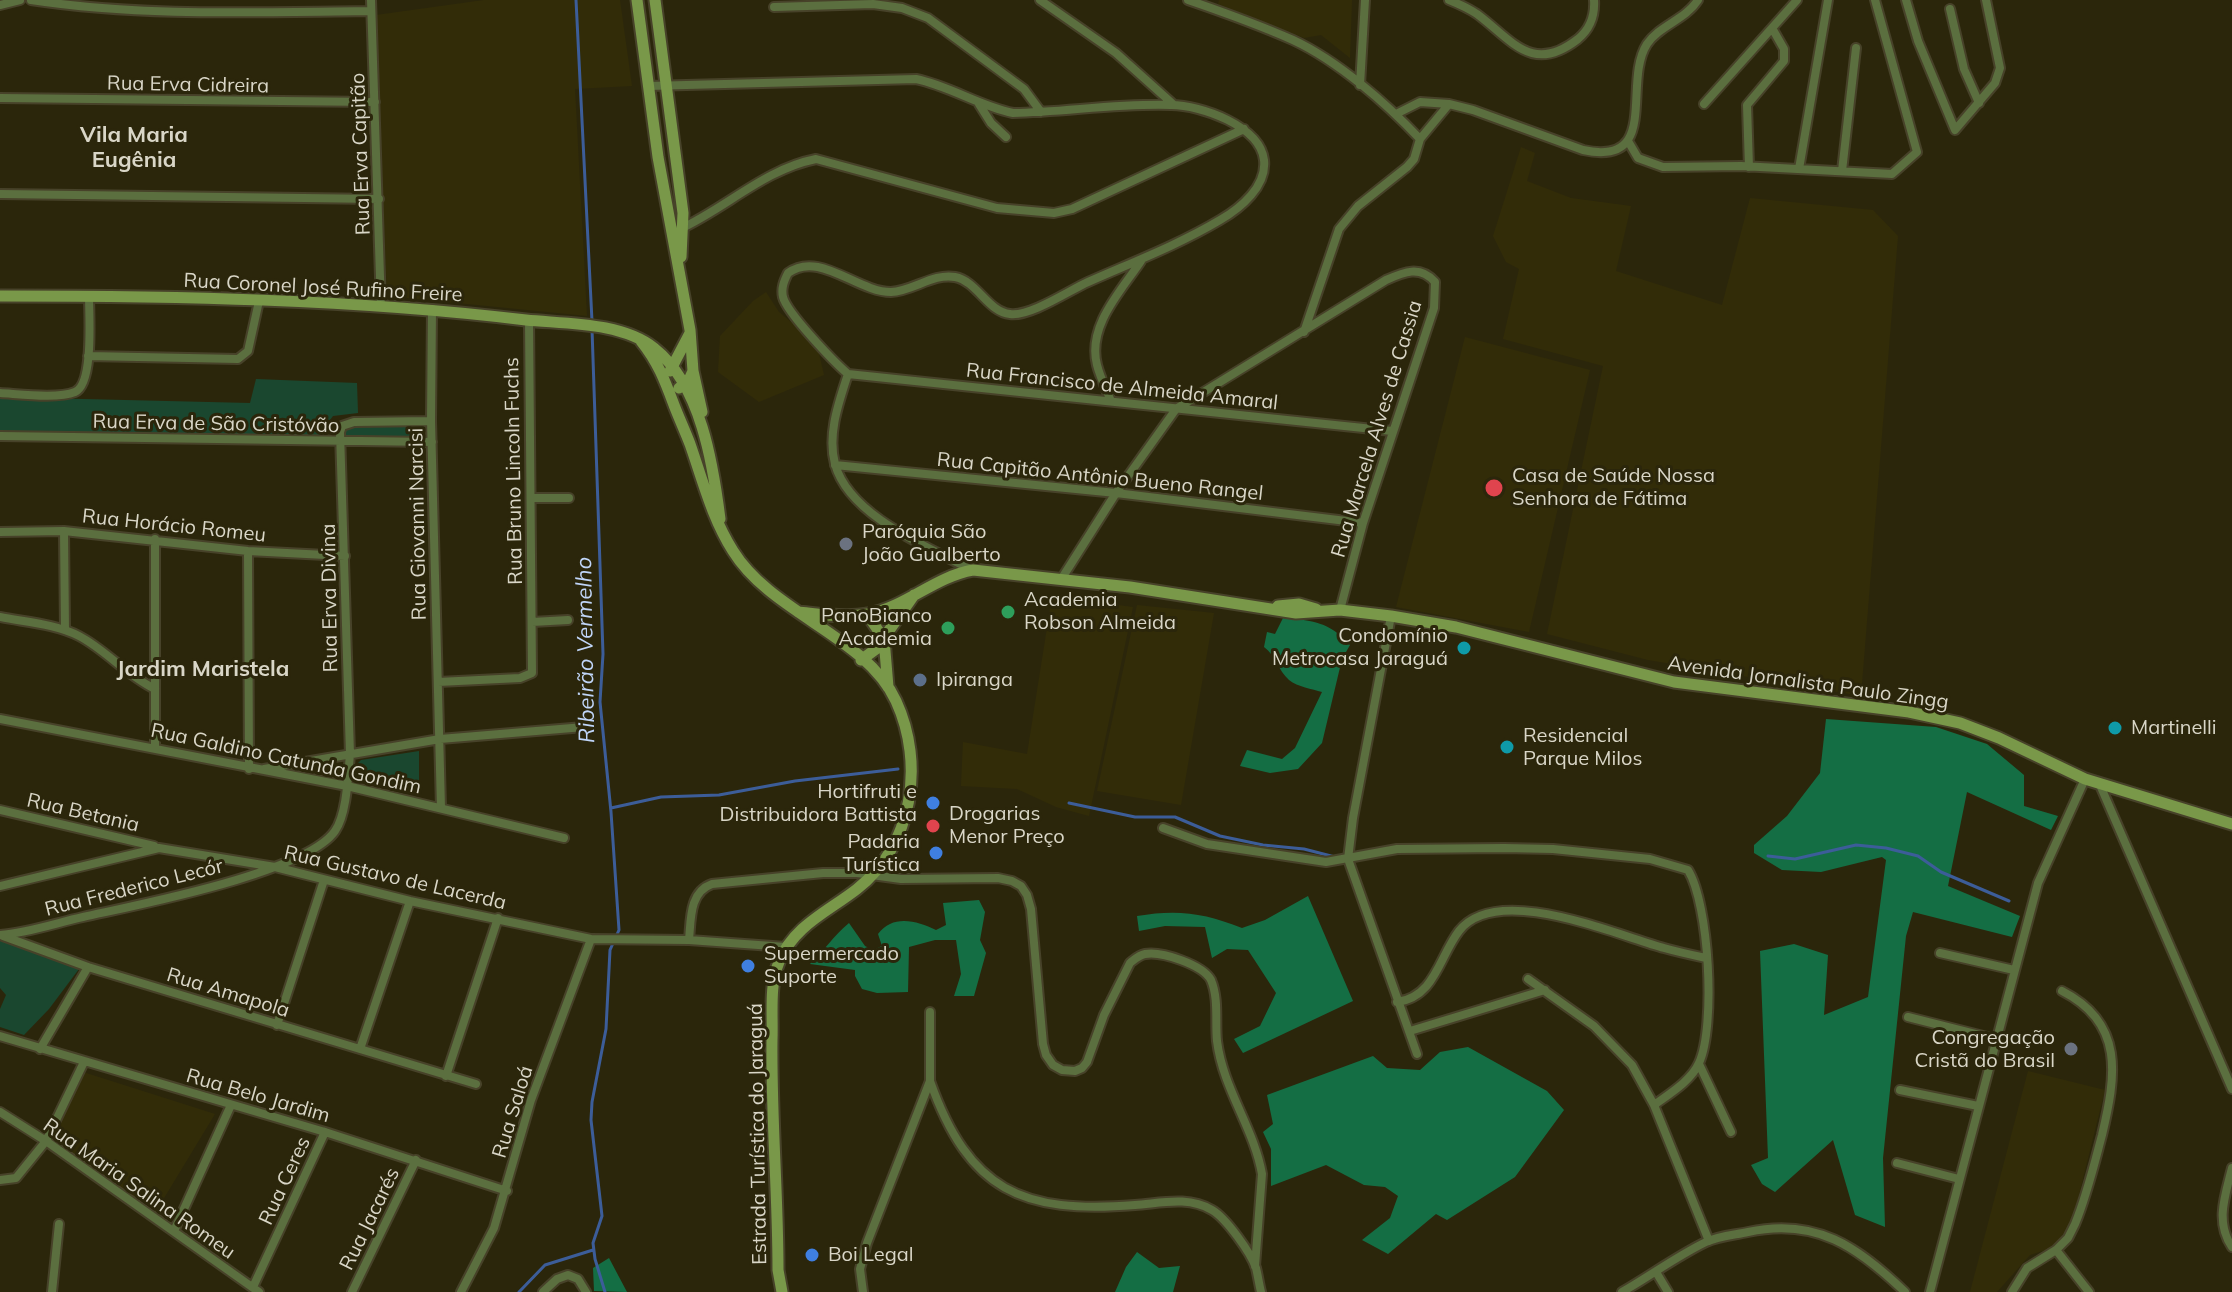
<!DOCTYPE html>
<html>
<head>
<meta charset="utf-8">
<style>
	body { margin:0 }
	canvas { display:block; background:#2b260b }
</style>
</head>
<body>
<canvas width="2232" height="1292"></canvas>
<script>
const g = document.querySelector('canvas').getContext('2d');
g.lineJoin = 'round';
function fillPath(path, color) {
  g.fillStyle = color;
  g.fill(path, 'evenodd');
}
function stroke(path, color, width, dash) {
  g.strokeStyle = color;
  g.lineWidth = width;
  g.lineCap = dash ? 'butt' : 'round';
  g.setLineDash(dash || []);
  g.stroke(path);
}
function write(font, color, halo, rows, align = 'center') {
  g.font = font + ' Mulish,sans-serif';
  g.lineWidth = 6;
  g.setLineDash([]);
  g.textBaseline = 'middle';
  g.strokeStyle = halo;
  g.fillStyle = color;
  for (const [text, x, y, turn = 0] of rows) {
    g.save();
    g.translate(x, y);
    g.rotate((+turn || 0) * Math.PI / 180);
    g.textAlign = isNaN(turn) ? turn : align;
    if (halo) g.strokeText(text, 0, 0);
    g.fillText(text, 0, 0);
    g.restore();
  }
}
fillPath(new Path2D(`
	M484,0h136l12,86 -57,3 12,227 -200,-20 -11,-281z
	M1219,0h133l-2,58 -29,-23 -17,3 -86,-34z
	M1521,147l14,6 -8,28 44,17 60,8 -15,65 106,34 28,-107 123,12 25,26 -37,460 -213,-36 -101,-26 56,-268 -100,-27 16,-70 -13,-7 -13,-26z
	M766,292l13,20 29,24 10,13 6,26 -65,27 -41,-30 2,-36 33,-35z
	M1465,337l125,33 -61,262 -133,-25z
	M1052,596l81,11 -44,209 -33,-9 -39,-18 -56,-3 2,-44 64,12z
	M1137,605l77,8 -33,192 -84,-14z
	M2028,1071l77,19 -29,117 -7,23 -11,16 -28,9 -33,37h-27z
	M83,1072l132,42 -60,99 -103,-74z`), '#322c08');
fillPath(new Path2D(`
	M256,379l101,4 1,30 -25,3 -6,8v12l-327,-5v-34l250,6z
	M346,427h74v11h-78z
	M419,751v40l-62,-11 -5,-11 9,-9z
	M0,941l7,1 72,27 -30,40 -25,26 -24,-8v-18l6,-14 -6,-7z`), '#1a472f');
fillPath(new Path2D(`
	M1283,618c31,3 45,3 67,27l-8,14 -20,84 -24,26 -28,4 -30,-7 7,-16 35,9 13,-11 27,-56c-10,-3 -24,-5 -33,-12 -11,-10 -13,-24 -25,-33l3,-15 8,2z
	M1826,719l110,8 51,17 37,31v31l34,10 -7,14 -84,-38 -19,94 72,30 -8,21 -99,-25 -7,24 -23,222 2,69 -30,-12 -22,-75 -58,52 -13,-8 -11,-19 17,-7 -8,-207 34,-7 34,11 -4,60 44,-18 18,-137 -4,-3 -61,15 -39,-2 -28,-17v-8l33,-29 33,-43z
	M1308,896l45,105 -110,52 -9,-14 26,-13 16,-33 -28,-43 -21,-1 -15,9 -7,-31 -40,-1 -26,5 -2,-15c40,-7 68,-3 105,12l23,-8z
	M979,900l6,12 -5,28 6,13 -12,43h-20l7,-22 -5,-34h-21l-26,7 -1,45 -31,1 -15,-4 -7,-13v-6l-45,-6c15,-14 23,-28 39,-41l16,23 8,4 9,-4 -4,-12c15,-20 39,-13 58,-4l10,-5 -3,-22z
	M1468,1047l79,44 17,19 -49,67 -68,43 -11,-6 -48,40 -26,-14 28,-22 8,-22 -13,-9 -21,-2 -38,-20 -55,21v-37l-8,-17 10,-8 -6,-29 106,-39 14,12 33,2 20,-18z
	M1137,1252l22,16 21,-2 -7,26h-58l11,-25z
	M609,1258l18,34 -33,-1 -1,-23z`), '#146e44');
stroke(new Path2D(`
	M576,0l16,321
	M592,329l11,325 -3,48 11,110 8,118 -9,20 -4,79 -14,73 -1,18 11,96 -9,27 2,16 10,33
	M1069,803l66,14h40l45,19 43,9 41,4 31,8
	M611,808l50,-11 58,-2 76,-14 103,-12
	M1768,856l27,3 61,-14 30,3 32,8 23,16 68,29
	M519,1292l26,-27 48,-15`), '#3c5d99', 3);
const street = new Path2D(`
	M31,0c112,17 227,12 340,11
	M371,0l10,307
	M1040,0l76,53 58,52
	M1188,0c35,12 71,25 105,40 45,21 93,63 127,99
	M1449,0c10,4 19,8 28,14 35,26 55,61 101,25 12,-10 17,-24 16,-39
	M1906,0l12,41 37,89 40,-47 5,-15 -14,-68
	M0,5l20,-5
	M774,7l99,-3 29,4 26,10 96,71 17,23
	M1950,9l14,60 15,34
	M1360,85l5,-85
	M648,86l268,-7c34,7 63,27 97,34 53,-1 106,-10 158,-8 30,0 89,21 93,55 3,26 -23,48 -44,60 -42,25 -87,42 -132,62 -18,8 -58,35 -78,32 -22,-2 -33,-33 -55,-37 -22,-4 -42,14 -64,15 -34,0 -72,-42 -103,-19 -4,8 -7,15 -5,24 4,16 51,65 65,77 -9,28 -21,60 -13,90 14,52 93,83 137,106
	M0,98l375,4
	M979,104l12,19 15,14
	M1704,104l93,-104
	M1396,114l24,-12 29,2
	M1628,141l10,17 25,9 78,-1 151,8 25,-22 -42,-152
	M1749,167l-2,-62 37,-44v-12l-12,-21
	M1799,169l29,-169
	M1842,171l14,-123
	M0,194l379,5
	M680,229c46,-21 85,-60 136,-70l181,49 57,5 18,-4 172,-80
	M432,309l-1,112 10,387
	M1304,332l35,-103 19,-23 49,-39 7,-8 6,-20 29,-35 24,6 110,40c78,17 39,-67 64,-106 13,-19 38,-24 51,-44
	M88,356l150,3 10,-8 11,-50
	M848,374l544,57
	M0,393c19,1 58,6 75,-1 19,-8 14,-77 14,-96
	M1111,401c-5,-12 -11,-24 -14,-36 -10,-39 24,-74 44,-104
	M0,436l432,6
	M835,465l281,28 247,30
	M531,498h38
	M64,531l1,99
	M0,532l64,-1 184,20 97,5
	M155,539v209
	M248,551l1,218
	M1062,578l54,-85 60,-84 210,-129c18,-8 34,-15 49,2l-1,26 -71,215 -23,87
	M1391,616l-38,202 -5,41 69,195
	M0,617c25,5 56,7 79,19 27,14 47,39 76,53
	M532,622l36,-2
	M438,682l82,-4 12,-5 -3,-353
	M0,719l347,67 217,52
	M264,769l176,-30 144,-12
	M2100,785l132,304
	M0,810l154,36
	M1163,828l44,16 119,18 71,-13 107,-1 49,1 97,10 38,11c21,34 28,156 11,193 -8,18 -30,31 -45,42
	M0,886l159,-38 116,19 135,34 181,38 98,1 97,7
	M0,935c27,-2 56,-12 83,-18 53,-12 223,-44 252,-86 12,-17 13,-56 15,-77l-10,-322 2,-6 12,-4 77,-1
	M3,936l85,31 388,117
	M689,940c2,-20 0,-48 23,-56l111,-11h34l44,6 97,-1 14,3 9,5 6,9 4,14 12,135 3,11 7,10 9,5 13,1 7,-3 5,-6 17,-47 26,-52c5,-4 9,-8 15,-9 17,-3 58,11 66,26 8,19 4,42 6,61 6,48 37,87 45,133l-7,92
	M1940,953l74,17
	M1528,979l66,47 38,39 22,40 55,136
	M1397,1002c38,-5 42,-45 62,-71 38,-49 157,4 205,17 14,4 28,7 42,10
	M1908,1017l87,22
	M277,1025l47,-145
	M1410,1031l135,-41
	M0,1036l325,96 182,59
	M40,1049l48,-82
	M360,1049l50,-148
	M1699,1064l32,68
	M446,1076l52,-158
	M930,1081c39,110 92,133 205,124 27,-2 53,-9 77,5 14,8 39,43 44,58 2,8 3,16 5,24
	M1900,1090l78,16
	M0,1112l46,29 213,151
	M1897,1163l62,16
	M2232,1168c-7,28 -17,54 0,79
	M0,1180l16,-2 30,-37 38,-79
	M174,1231l57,-126
	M2056,1250l33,42
	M1656,1272l12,20
	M253,1287l72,-155
	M52,1292l7,-68
	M352,1292l64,-132
	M461,1292l33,-64 37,-128 60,-161
	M543,1292l14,-13 11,-4 10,4 8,13
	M863,1292l-3,-23 7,-26 63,-162v-69
	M1622,1292c28,-16 55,-36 84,-50 13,-6 28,-7 42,-10 68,-15 110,15 157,60
	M1930,1292l108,-409 47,-104
	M2012,1292l15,-24 29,-18 12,-12 7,-14c12,-29 19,-59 27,-89 14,-59 23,-112 -40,-144`);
const secondary = new Path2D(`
	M637,0l21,157 32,173 3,41 -5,11 -9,6
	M655,0l28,213 -2,44
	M0,296c175,0 352,3 526,24 40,4 95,2 128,28 47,37 59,116 66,171
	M641,341c17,21 24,40 33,64 5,13 11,26 16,39 13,37 22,74 43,107 39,63 133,85 163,150 29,63 17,144 -39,188 -28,22 -64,37 -78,73 -10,23 -6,53 -7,78 -1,77 6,153 6,230l4,22
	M670,371l20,-38
	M693,371l9,41
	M1278,606l21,-2 17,5
	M798,612c22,2 48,6 70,2 38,-7 66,-37 105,-44l157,17 166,26 44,-3 51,6 65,11 218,55 235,30 51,11 39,15 86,41 147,45
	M867,614l17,25 4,48
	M861,660l15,-11 38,-54`);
stroke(street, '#474229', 12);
stroke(secondary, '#474229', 15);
stroke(street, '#5b6f3f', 8);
stroke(secondary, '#799849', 11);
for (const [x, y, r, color] of [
	[1494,488,10,"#e0444e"],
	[846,544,8,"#6b7280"],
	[1008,612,8,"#2e9e5b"],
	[948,628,8,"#2e9e5b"],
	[1464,648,8,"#0f9aa8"],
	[920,680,8,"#5c6f8a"],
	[2115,728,8,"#0f9aa8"],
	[1507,747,8,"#0f9aa8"],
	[933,803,8,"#3f7fe0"],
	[933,826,8,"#e0444e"],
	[936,853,8,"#3f7fe0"],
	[748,966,8,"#3f7fe0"],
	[2071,1049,8,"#6b7280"],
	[812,1255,8,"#3f7fe0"]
]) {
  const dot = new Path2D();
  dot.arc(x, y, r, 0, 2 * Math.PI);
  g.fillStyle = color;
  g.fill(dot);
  stroke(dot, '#2b260b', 3);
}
write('20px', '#d9d6c7', '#2b260b', [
	["Rua Erva Cidreira",188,85,1],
	["Rua Erva Capitão",361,154,-92],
	["Rua Coronel José Rufino Freire",323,288,3],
	["Rua Francisco de Almeida Amaral",1122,387,6],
	["Rua Erva de São Cristóvão",216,424,1],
	["Rua Marcela Alves de Cassia",1377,429,-73],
	["Rua Bruno Lincoln Fuchs",514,471,-91],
	["Rua Capitão Antônio Bueno Rangel",1100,477,6],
	["Rua Giovanni Narcisi",418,524,-91],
	["Rua Horácio Romeu",174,526,6],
	["Rua Erva Divina",330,598,-91],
	["Avenida Jornalista Paulo Zingg",1808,683,8],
	["Rua Galdino Catunda Gondim",286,759,12],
	["Rua Betania",83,813,13],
	["Rua Gustavo de Lacerda",395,878,13],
	["Rua Frederico Lecór",134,888,-14],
	["Rua Amapola",228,993,17],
	["Rua Belo Jardim",258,1096,16],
	["Rua Saloá",513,1112,-73],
	["Estrada Turística do Jaraguá",758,1134,-91],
	["Rua Ceres",285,1181,-65],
	["Rua Maria Salina Romeu",139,1189,35],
	["Rua Jacarés",370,1219,-64]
]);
write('20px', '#d9d6c7', '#2b260b', [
	["Casa de Saúde Nossa",1512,476],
	["Senhora de Fátima",1512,499],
	["Paróquia São",862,532],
	["João Gualberto",862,555],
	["Academia",1024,600],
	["Robson Almeida",1024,623],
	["PanoBianco",932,616,"right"],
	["Academia",932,639,"right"],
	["Condomínio",1448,636,"right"],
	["Metrocasa Jaraguá",1448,659,"right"],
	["Ipiranga",936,680],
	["Martinelli",2131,728],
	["Residencial",1523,736],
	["Parque Milos",1523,759],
	["Hortifruti e",917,792,"right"],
	["Distribuidora Battista",917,815,"right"],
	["Drogarias",949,814],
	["Menor Preço",949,837],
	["Padaria",920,842,"right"],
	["Turística",920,865,"right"],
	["Supermercado",764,954],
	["Suporte",764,977],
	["Congregação",2055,1038,"right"],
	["Cristã do Brasil",2055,1061,"right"],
	["Boi Legal",828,1255]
], 'left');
write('bold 22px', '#d9d6c7', '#2b260b', [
	["Vila Maria",134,135],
	["Eugênia",134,160],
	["Jardim Maristela",203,669]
]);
write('italic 22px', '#c0d5f8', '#2b260b', [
	["Ribeirão Vermelho",586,650,-91]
]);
</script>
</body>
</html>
